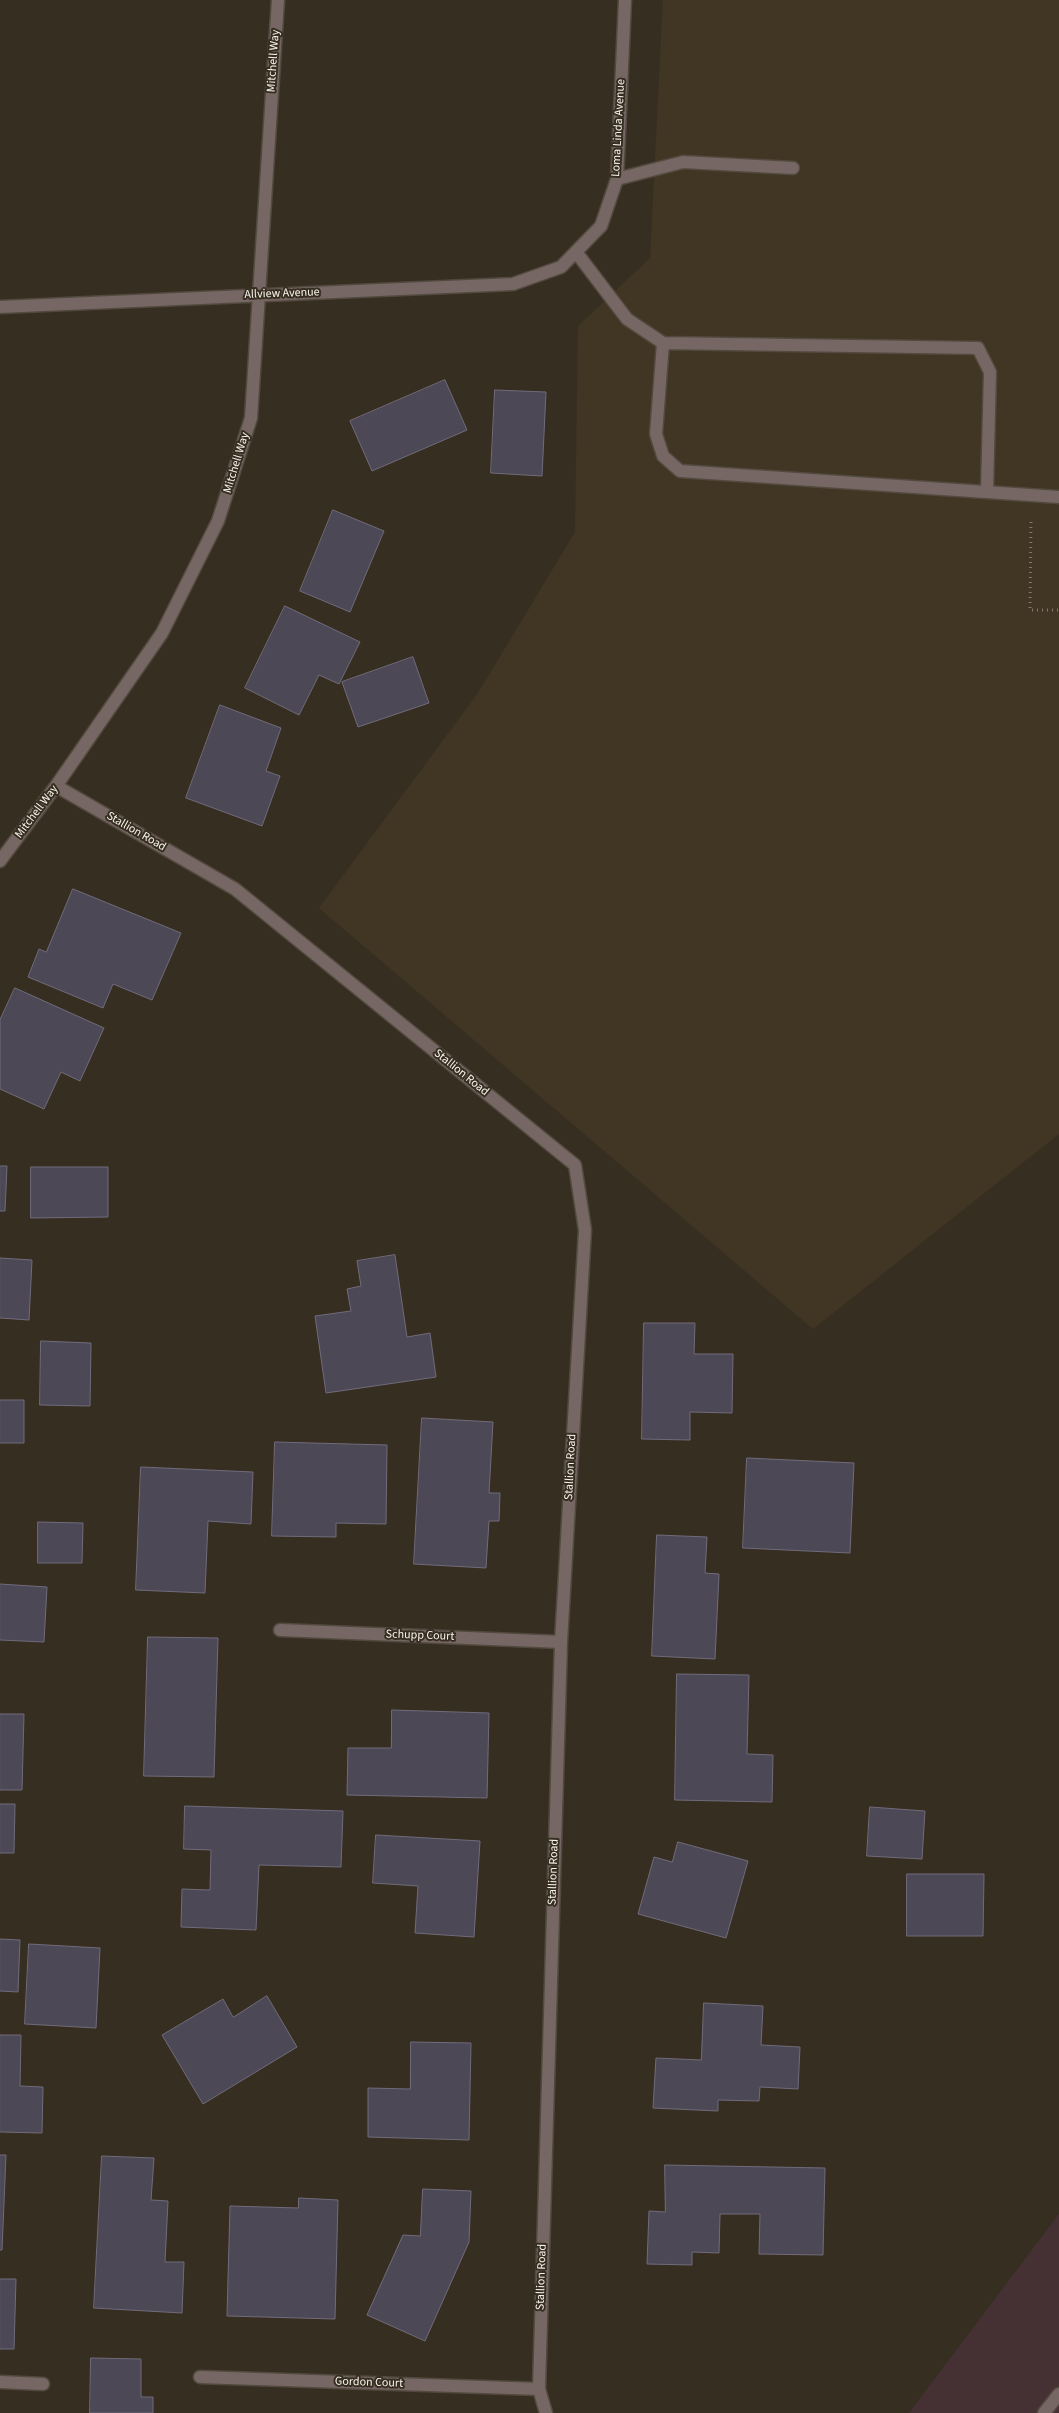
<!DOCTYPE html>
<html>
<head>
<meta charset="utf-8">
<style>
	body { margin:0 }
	canvas { display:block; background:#372e22 }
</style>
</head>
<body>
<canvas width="1059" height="2413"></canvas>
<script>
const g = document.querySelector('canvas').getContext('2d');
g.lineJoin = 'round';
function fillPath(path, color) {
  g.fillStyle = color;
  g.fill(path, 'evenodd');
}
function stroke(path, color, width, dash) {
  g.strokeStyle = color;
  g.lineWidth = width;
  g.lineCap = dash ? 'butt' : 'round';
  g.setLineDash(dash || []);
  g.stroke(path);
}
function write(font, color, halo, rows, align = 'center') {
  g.font = font + ' "Source Sans 3",sans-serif';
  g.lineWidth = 4;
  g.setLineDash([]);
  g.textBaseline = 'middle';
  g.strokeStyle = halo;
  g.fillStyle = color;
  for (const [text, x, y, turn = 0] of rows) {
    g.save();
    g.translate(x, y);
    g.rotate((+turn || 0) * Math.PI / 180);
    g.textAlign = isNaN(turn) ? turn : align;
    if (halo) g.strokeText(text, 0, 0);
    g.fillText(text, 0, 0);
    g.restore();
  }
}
fillPath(new Path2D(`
	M1059,2214v199h-150z`), '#453133');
fillPath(new Path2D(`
	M663,0h396v1134l-246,195 -494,-421 159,-215 97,-161 3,-206 72,-68z`), '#413523');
const building = new Path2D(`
	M445,380l22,50 -95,41 -22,-50z
	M495,390l51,2 -4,84 -51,-3z
	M333,510l51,21 -34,81 -50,-21z
	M285,606l75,36 -21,42 -20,-9 -20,40 -54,-27z
	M413,657l16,46 -71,24 -16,-45z
	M220,705l61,23 -15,43 14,5 -18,50 -76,-28z
	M73,889l108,44 -29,67 -39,-16 -10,24 -75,-31 11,-28 7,3z
	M15,988l89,40 -24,53 -19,-9 -17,37 -44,-20v-69z
	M0,1166h7l-2,45h-5z
	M31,1167h77v50l-77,1z
	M395,1255l12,82 23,-4 6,44 -110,16 -11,-77 36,-5 -4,-22 14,-3 -4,-25z
	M0,1258l32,2 -3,60 -29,-2z
	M644,1323h51l-1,31h39l-1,59 -42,-1v28l-48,-1z
	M41,1341l50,2 -1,63 -50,-1z
	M0,1400h24v43h-24z
	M422,1418l71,4 -4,71h11l-1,28h-10l-3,47 -72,-4z
	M275,1442l112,3 -1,79 -50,-1v14l-64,-1z
	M747,1458l107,5 -4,90 -107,-5z
	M141,1467l112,5 -2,52 -43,-3 -3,72 -69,-3z
	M38,1522l45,1 -1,40h-44z
	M657,1535l50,2 -2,36 14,1 -4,85 -63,-3z
	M0,1584l47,3 -3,55 -44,-2z
	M148,1637l70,1 -4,139 -70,-1z
	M677,1674l72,1 -2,79 26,1 -1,47 -97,-2z
	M392,1710l97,3 -2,85 -140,-3 1,-47h43z
	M0,1714h24l-2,76h-22z
	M0,1804h15l-1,49h-14z
	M185,1806l158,5 -2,56 -82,-2 -3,65 -75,-3 1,-38 28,1 1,-40 -27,-1z
	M870,1807l55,4 -3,48 -55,-3z
	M376,1835l104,6 -6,96 -59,-4 3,-47 -45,-3z
	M678,1842l70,19 -22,77 -88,-24 16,-57 18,5z
	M907,1874h77l-1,62h-76z
	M0,1939l20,1 -2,52 -18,-1z
	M29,1944l71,4 -4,80 -71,-4z
	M267,1996l30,51 -94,57 -41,-69 61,-36 10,18z
	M704,2003l59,3 -2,39 39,2 -2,42 -38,-2 -1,14 -41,-1v11l-65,-3 3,-50 45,2z
	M0,2035h21l-1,51 23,1 -1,46 -42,-1z
	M411,2042l60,1 -2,97 -101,-3v-49l42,1z
	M0,2155h6l-4,95h-2z
	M102,2156l52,2 -3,42 17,1 -3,61h19l-2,51 -88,-5z
	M665,2165l160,3 -2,87 -64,-1 1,-40h-40l-1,39 -27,-1v13l-45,-1 2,-53 16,1z
	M423,2189l48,2 -2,51 -44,99 -58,-26 36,-80 17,1z
	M299,2198l39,2 -3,119 -108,-3 3,-110 68,2z
	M0,2279h16l-2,70h-14z
	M91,2358l50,1v38h12v16h-63z`);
fillPath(building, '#4d4856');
stroke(building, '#706b7a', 1);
const minor = new Path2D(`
	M617,179l66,-17 110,6
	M576,252l51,67 36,24 -7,91 7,22 17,15 379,26
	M0,307l513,-23 48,-17 40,-41 16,-47 8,-179
	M663,343l315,5 12,24 -3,119
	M56,786l179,103 340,276 10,65 -24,412 -22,747 7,24
	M0,861l56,-75 106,-153 56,-112 33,-103 27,-418
	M280,1630l281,12
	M200,2377l339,12
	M0,2382l43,2
	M1044,2413l15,-19`);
stroke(minor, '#524a3e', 15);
stroke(new Path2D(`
	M1031,522l-1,88h29`), '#80796e', 3, [1, 4]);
stroke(minor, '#766664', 12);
write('12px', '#f9f4ec', '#372e22', [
	["Mitchell Way",274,61,-86],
	["Loma Linda Avenue",619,128,-87],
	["Allview Avenue",282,294,-2],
	["Mitchell Way",237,463,-73],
	["Mitchell Way",37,812,-53],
	["Stallion Road",136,832,30],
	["Stallion Road",461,1073,39],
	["Stallion Road",571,1467,-87],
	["Schupp Court",420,1636,2],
	["Stallion Road",554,1872,-88],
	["Stallion Road",542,2277,-88],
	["Gordon Court",369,2383,2]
]);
</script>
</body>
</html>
